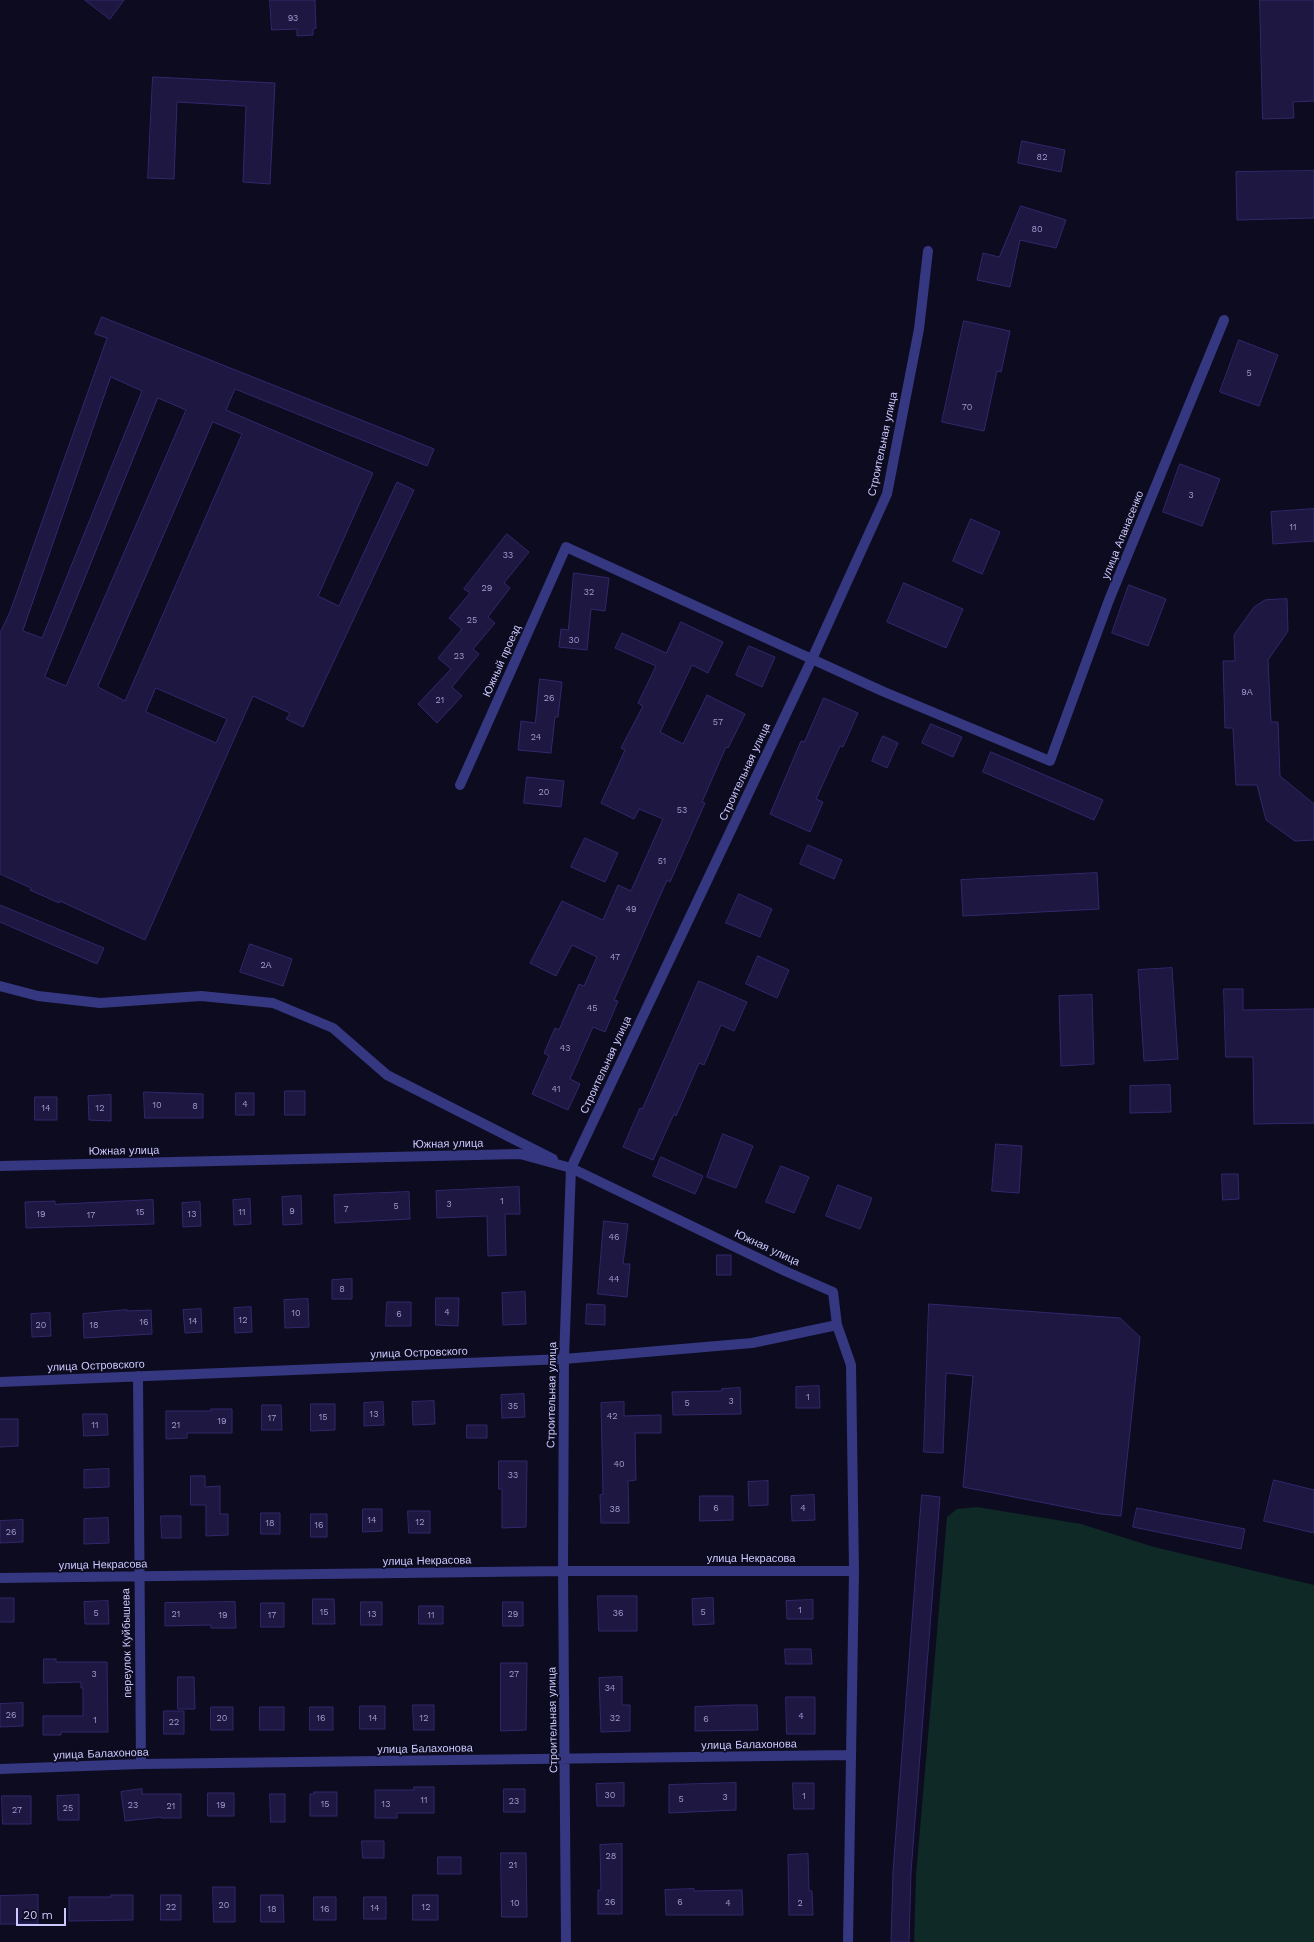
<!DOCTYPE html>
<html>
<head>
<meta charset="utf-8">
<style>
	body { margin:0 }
	#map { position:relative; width:1314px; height:1942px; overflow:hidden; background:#0d0b1f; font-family:"Work Sans",sans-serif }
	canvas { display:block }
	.scale { position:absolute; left:16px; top:1908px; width:50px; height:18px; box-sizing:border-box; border:2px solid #ccc9ff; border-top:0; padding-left:5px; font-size:12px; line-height:14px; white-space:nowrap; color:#ccc9ff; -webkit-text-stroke:3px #0d0b1f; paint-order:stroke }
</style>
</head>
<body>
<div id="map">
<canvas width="1314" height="1942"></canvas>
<div class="scale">20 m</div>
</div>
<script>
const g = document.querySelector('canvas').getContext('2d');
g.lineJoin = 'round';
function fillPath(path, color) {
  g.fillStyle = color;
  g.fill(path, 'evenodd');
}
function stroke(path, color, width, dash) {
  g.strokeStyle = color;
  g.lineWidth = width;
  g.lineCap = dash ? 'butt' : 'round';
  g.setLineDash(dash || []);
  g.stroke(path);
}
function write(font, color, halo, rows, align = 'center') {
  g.font = font + ' "Work Sans",sans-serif';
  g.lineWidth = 3.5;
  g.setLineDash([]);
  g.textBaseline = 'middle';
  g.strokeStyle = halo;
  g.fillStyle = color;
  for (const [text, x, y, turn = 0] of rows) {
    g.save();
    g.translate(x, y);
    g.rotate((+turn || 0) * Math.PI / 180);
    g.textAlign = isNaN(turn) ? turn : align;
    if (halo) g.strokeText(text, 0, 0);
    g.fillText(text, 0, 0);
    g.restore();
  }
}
fillPath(new Path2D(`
	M977,1507l104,17 73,23 160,38v357h-400l2,-67 31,-358 10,-8z`), '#0e2926');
const building = new Path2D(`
	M85,0h39l-14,19z
	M270,0h45l1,28 -3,1v6l-16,1v-7l-25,1z
	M1260,0h54v101l-21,1 1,16 -31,1z
	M153,77l122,6 -5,101 -27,-2 3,-76 -69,-4 -3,77 -26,-1z
	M1022,141l43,9 -4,22 -43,-9z
	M1314,171v47l-77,2 -1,-48z
	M1021,206l45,14 -10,28 -36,-8 -10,47 -33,-7 6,-27 16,4z
	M102,317l332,132 -7,17 -192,-77 -9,21 147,63 -55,123 21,10 58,-124 17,8 -111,237 -17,-8 4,-6 -37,-17 -108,244 -85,-39 -1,2 -29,-13 1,-2 -31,-14v-241l10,-21 97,-274 -12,-4zM111,377l31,14 -100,247 -19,-7zM158,398l28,12 -120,276 -21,-9zM213,422l29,12 -117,267 -27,-14zM156,688l71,31 -11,24 -70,-31z
	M964,321l46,10 -9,41 -4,-1 -13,60 -42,-9z
	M1239,340l39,15 -19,51 -39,-14z
	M1180,464l40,15 -18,47 -39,-14z
	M1314,509v32l-41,3 -2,-32z
	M971,519l29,13 -18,42 -29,-13z
	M507,534l22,18 -25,31 6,5 -22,29 7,6 -22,26 6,5 -27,33 10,9 -25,27 -19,-19 33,-35 -13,-11 24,-29 -13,-11 21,-25 -6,-4z
	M574,573l35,5 -4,33 -14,-2 -4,41 -28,-3 2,-18 7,1z
	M904,583l59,26 -17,39 -59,-26z
	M1129,585l37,14 -18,47 -36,-13z
	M1287,599l1,32 -20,29 3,62h7l2,54 34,28v36l-19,1 -29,-21 -9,-35h-21l-3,-57h-8l-2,-67h12l-1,-26 20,-28 11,-7z
	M681,622l42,20 -15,31 -16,-8 -32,67 23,12 24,-49 38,19 -17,34 -2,-1 -24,55 3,1 -35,79 -3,-2 -53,120 4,1 -13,31 -12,-5 -23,52 10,5 -12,26 -36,-16 17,-38 -5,-3 11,-25 4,2 20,-46 5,2 13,-29 -25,-12 -16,31 -26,-13 32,-62 41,19 15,-35 13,6 32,-72 -24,-10 -5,10 -33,-16 24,-53 -4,-2 22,-42 -5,-3 18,-37 -41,-18 7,-15 44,20z
	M749,646l26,11 -13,30 -26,-12z
	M540,679l22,3 -4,35h-3l-4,36 -33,-3 3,-29 14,2z
	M824,698l34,15 -15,34 -3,-1 -24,53 7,3 -13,30 -40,-18 31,-73 3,1z
	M931,724l31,13 -9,20 -31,-14z
	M883,736l15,7 -11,25 -15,-7z
	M991,752l112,48 -9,20 -111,-48z
	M527,777l37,4 -3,26 -37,-4z
	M585,838l33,15 -13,29 -34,-15z
	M808,845l34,15 -8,19 -34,-15z
	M1097,873l2,36 -136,7 -2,-36z
	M739,894l33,15 -12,28 -34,-14z
	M0,905l104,43 -7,16 -97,-42z
	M250,944l42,15 -9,27 -43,-14z
	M758,956l31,14 -12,28 -31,-14z
	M1172,968l6,91 -34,2 -6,-91z
	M699,981l48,21 -13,29 -13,-6 -17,40 -5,-2 -23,53 -2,-2 -21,46 -30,-13 17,-39 2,1z
	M1224,989h19v21l71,-1v114l-60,1 -1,-67h-27z
	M1092,995l2,69 -33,2 -2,-70z
	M1170,1085l1,27 -41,1v-27z
	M285,1091h20v24h-20z
	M144,1092l59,2v24h-58z
	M236,1093h18v22h-18z
	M111,1095v26l-22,-1 -1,-24z
	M35,1097h22v23h-22z
	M723,1134l30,12 -17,42 -29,-11z
	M996,1144l26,2 -3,47 -27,-2z
	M661,1157l42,19 -8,18 -42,-18z
	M781,1166l28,11 -15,36 -28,-11z
	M1222,1174h16l1,25 -16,1z
	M838,1185l34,13 -12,31 -34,-13z
	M519,1187l1,27h-15l1,41 -18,1 -1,-40 -50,2 -1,-27z
	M409,1192l1,27 -75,4 -1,-28z
	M301,1196l1,28 -19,1 -1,-28z
	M250,1199l1,25 -17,1 -1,-25z
	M153,1200l1,24 -128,4 -1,-26 30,-1v3z
	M200,1202l1,24 -18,1 -1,-24z
	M604,1221l24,3 -5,40h7l-3,33 -29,-3z
	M717,1255h14v20h-14z
	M352,1279v20h-20v-19z
	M525,1292l1,32 -23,1 -1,-32z
	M436,1298h23l-1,28 -22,-1z
	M308,1299l1,28 -24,1 -1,-28z
	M387,1302h24v24h-25z
	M587,1304l18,1v20l-19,-1z
	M929,1304l191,14 20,19 -19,179 -20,-2 -138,-27 10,-111 -27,-3 -3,80 -19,-1z
	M251,1307l1,25 -17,1 -1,-25z
	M201,1309l1,23 -17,1 -2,-23z
	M127,1310v1l24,-1 1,24 -68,4 -1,-24z
	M50,1313l1,23 -19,1 -1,-23z
	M819,1386l1,22h-24v-21z
	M740,1388l1,26 -68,1 -1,-23 50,-1v-2z
	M524,1394l1,23 -23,1 -1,-23z
	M434,1401l1,23 -22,1 -1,-23z
	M383,1402l1,23 -20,1v-23z
	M624,1402v14l37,-1v18h-26l1,47 -8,1 1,42h-28l-1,-28 3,-1 -2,-91z
	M311,1404h24v26l-24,1z
	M262,1405h19l1,25h-20z
	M211,1409h21v24h-45v5l-21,1v-28h45z
	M83,1414h24l1,21 -24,1z
	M0,1419h18v27l-18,1z
	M467,1425h20v13h-20z
	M499,1461h28l-1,66 -24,1v-39h-3z
	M109,1469v18l-25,1v-18z
	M191,1476h14v11l15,-1v28h8v21l-22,1v-31h-15z
	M1274,1480l40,10v43l-50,-12z
	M768,1481v24l-19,1 -1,-24z
	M814,1495l1,25 -23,1 -1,-25z
	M922,1495l18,2 -29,375 -2,70h-18l2,-70z
	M700,1496h33v24l-33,1z
	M1137,1508l108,21 -4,20 -108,-22z
	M363,1509h19v22l-19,1z
	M408,1511h22v22h-21z
	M261,1513h19v21h-19z
	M311,1514h16v23h-16z
	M161,1516h20v22h-19z
	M108,1518l1,25 -25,1v-25z
	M23,1520v22l-23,1v-22z
	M598,1596h39v35h-38z
	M0,1598h14v24h-14z
	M713,1598l1,26 -21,1 -1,-26z
	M313,1599h21l1,25h-22z
	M813,1600v19h-26l-1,-18z
	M108,1601l1,23h-24l-1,-22z
	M235,1602l1,26h-25v-3l-46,1v-23z
	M361,1602h21v23h-21z
	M503,1602h20v24h-20z
	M261,1603h23v24h-23z
	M419,1606h24v18h-24z
	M785,1649h26l1,15h-26z
	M44,1659h12v3h51l1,70h-47v3h-18v-19h40v-28h-2v-6l-37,1z
	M501,1663h26l-1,67 -25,1z
	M178,1677h16l1,32h-17z
	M622,1677v28h8v26l-29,1 -2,-54z
	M786,1697h29v37h-28z
	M23,1703v23l-23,1v-23z
	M413,1705h21v25h-20z
	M735,1705h22l1,25 -63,1v-24z
	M360,1706h25v23h-25z
	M211,1707h22v23h-22z
	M260,1707h24v23h-24z
	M310,1707h23v23h-23z
	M164,1711h20v23h-20z
	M624,1783v23h-27l-1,-22z
	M736,1783v27l-67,3v-28z
	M793,1783h21v26h-20z
	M414,1787h20v26h-37v5h-22v-28h39z
	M142,1789v5h39v24h-20v-1l-36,4 -4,-29z
	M504,1789h21v23h-21z
	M314,1792h23v24h-27v-22h4z
	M208,1793h26v23h-26z
	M270,1794h15v28h-14z
	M79,1795v25h-21l-1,-24z
	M2,1796h29v28h-28z
	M362,1841h22v17h-21z
	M622,1844v70h-24v-24h3l-1,-45z
	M501,1853h25l1,64h-25z
	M808,1854l1,37h3l1,24h-24l-1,-60z
	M438,1857h23v17h-23z
	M213,1887h22v35h-21z
	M694,1889v2l48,-1 1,25h-77l-1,-25z
	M38,1895v29h-38v-28z
	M111,1895h22v25l-64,1v-24h42z
	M161,1895h20v25h-20z
	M261,1895h22l1,27h-23z
	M413,1895h25v25h-25z
	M314,1897h22v23h-22z
	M364,1897h22v22h-22z`);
fillPath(building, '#1d1741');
stroke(building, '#31286d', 1);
stroke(new Path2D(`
	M460,785l106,-238 316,144 168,70 59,-161 115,-280
	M0,986l38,10 62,7 101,-7 72,7 60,25 54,47 166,84
	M0,1166l520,-12 51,14 214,103 48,21 4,33 14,40 3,206 -6,371
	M138,1376l3,388
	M0,1382l564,-23 188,-16 85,-18
	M0,1578l563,-7h291
	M0,1769l141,-5 709,-9
	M566,1942l-3,-371 1,-212 7,-191 241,-509 75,-165 32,-165 9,-78`), '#353780', 10);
write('9px', '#a09cd0', null, [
	["93",293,18],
	["82",1042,157],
	["80",1037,229],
	["5",1249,373],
	["70",967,407],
	["3",1191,495],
	["11",1293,527],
	["33",508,555],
	["29",487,588],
	["32",589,592],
	["25",472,620],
	["30",574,640],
	["23",459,656],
	["9А",1247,692],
	["26",549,698],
	["21",440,700],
	["57",718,722],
	["24",536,737],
	["20",544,792],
	["53",682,810],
	["51",662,861],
	["49",631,909],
	["47",615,957],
	["2А",266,965],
	["45",592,1008],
	["43",565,1048],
	["41",556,1089],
	["4",245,1104],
	["10",157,1105],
	["8",195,1106],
	["14",46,1108],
	["12",100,1108],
	["1",502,1201],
	["3",449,1204],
	["5",396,1206],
	["7",346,1209],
	["9",292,1211],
	["15",140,1212],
	["11",242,1212],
	["19",41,1214],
	["13",192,1214],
	["17",91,1215],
	["46",614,1237],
	["44",614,1279],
	["8",342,1289],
	["4",447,1312],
	["10",296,1313],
	["6",399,1314],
	["12",243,1320],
	["14",193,1321],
	["16",144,1322],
	["20",41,1325],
	["18",94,1325],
	["1",808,1397],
	["3",731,1401],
	["5",687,1403],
	["35",513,1406],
	["13",374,1414],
	["42",612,1416],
	["15",323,1417],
	["17",272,1418],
	["19",222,1421],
	["11",95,1425],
	["21",176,1425],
	["40",619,1464],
	["33",513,1475],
	["6",716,1508],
	["4",803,1508],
	["38",615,1509],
	["14",372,1520],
	["12",420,1522],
	["18",270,1523],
	["16",319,1525],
	["26",11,1532],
	["1",800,1610],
	["15",324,1612],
	["5",703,1612],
	["5",96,1613],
	["36",618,1613],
	["21",176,1614],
	["13",372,1614],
	["29",513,1614],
	["19",223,1615],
	["17",272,1615],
	["11",431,1615],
	["3",94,1674],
	["27",514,1674],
	["34",610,1688],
	["26",11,1715],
	["4",801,1716],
	["20",222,1718],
	["16",321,1718],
	["14",373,1718],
	["12",424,1718],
	["32",615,1718],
	["6",706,1719],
	["1",95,1720],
	["22",174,1722],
	["30",610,1795],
	["1",804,1796],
	["3",725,1797],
	["5",681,1799],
	["11",424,1800],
	["23",514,1801],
	["15",325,1804],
	["13",386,1804],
	["23",133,1805],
	["19",221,1805],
	["21",171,1806],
	["25",68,1808],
	["27",17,1810],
	["28",611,1856],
	["21",513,1865],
	["26",610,1902],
	["6",680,1902],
	["10",515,1903],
	["4",728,1903],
	["2",800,1903],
	["20",224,1905],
	["22",171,1907],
	["12",426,1907],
	["14",375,1908],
	["18",272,1909],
	["16",325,1909]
]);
write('11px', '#ccc9ff', '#0d0b1f', [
	["Строительная улица",883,444,-78],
	["улица Апанасенко",1123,535,-68],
	["Южный проезд",502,661,-66],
	["Строительная улица",745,772,-65],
	["Строительная улица",606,1065,-65],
	["Южная улица",448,1144,-1],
	["Южная улица",124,1151,-1],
	["Южная улица",767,1248,25],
	["улица Островского",419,1353,-2],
	["улица Островского",96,1366,-2],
	["Строительная улица",552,1395,-89],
	["улица Некрасова",751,1559],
	["улица Некрасова",427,1561,-1],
	["улица Некрасова",103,1565,-1],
	["переулок Куйбышева",127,1643,-91],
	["Строительная улица",553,1720,-91],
	["улица Балахонова",749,1745,-1],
	["улица Балахонова",425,1749,-1],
	["улица Балахонова",101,1754,-2]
]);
</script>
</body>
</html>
